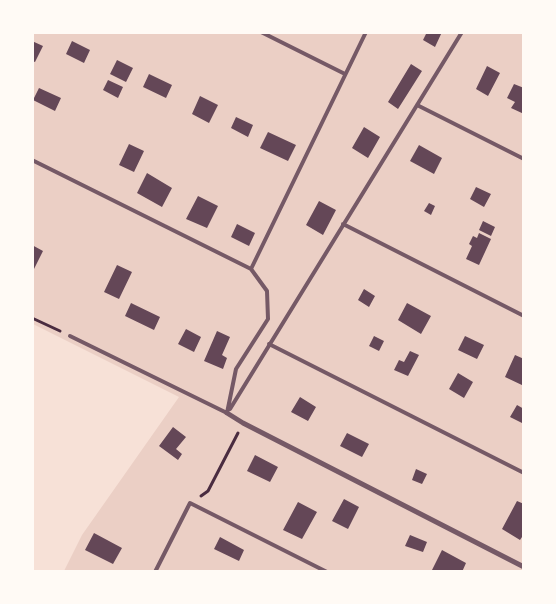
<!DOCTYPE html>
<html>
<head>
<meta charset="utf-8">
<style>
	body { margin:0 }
	#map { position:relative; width:556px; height:604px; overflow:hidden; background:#f7e1d7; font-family:Spectral,serif }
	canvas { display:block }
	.frame { position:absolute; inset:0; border:34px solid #fffaf5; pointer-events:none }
</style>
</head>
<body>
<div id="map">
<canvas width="556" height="604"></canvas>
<div class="frame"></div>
</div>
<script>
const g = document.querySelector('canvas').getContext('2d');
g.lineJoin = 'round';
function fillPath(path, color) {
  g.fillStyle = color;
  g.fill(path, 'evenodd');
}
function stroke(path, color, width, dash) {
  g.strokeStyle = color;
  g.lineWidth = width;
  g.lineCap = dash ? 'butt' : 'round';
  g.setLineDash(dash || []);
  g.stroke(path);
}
fillPath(new Path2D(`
	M32,33h491v538h-459l18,-36 97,-138 -146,-73z`), '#ebcfc5');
fillPath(new Path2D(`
	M427,32h15l-7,15 -12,-7z
	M32,41l11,5 -8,16 -3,-1z
	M72,41l18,9 -6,13 -18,-9z
	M117,60l16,8 -7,14 -16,-8z
	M411,64l11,7 -24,38 -10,-7z
	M487,66l13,7 -12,23 -12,-7z
	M149,74l23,11 -6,13 -23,-11z
	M108,80l15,7 -5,11 -15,-8z
	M514,84l10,4v26l-13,-6 4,-6 -8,-4z
	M39,88l22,10 -6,13 -22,-11z
	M200,96l18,9 -9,18 -17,-9z
	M236,117l17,8 -5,12 -17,-9z
	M364,127l16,10 -12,21 -16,-10z
	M268,132l28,13 -8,16 -28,-13z
	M129,144l15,7 -10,21 -15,-7z
	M419,145l23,13 -8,16 -24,-13z
	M147,173l25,15 -10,19 -25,-14z
	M476,187l15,7 -7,13 -14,-8z
	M198,196l20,10 -11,22 -21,-9z
	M319,201l17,9 -13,25 -17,-10z
	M429,203l6,3 -4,9 -7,-4z
	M483,221l12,6 -4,9 -12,-6z
	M237,224l18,9 -6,13 -18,-9z
	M479,233l12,6 -12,26 -13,-6 6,-13 -3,-2 4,-8 4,2z
	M32,245l11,6 -11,22z
	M117,265l15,7 -13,27 -15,-7z
	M364,289l11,7 -6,11 -11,-7z
	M131,303l29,14 -6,13 -29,-14z
	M407,303l24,13 -10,18 -23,-14z
	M186,329l15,8 -7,15 -16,-8z
	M217,331l13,6 -8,18 5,3 -4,11 -19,-8z
	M374,336l10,5 -5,10 -10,-5z
	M465,336l19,9 -7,14 -19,-9z
	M410,351l9,4 -11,21 -14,-6 5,-10 5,2z
	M515,355l9,4v27l-19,-9z
	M458,373l15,9 -9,16 -15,-9z
	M300,397l16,10 -8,14 -17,-9z
	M517,405l7,4v15l-14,-7z
	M173,427l13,10 -10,12 6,5 -4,6 -19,-14z
	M347,433l22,11 -7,13 -22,-11z
	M255,455l23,12 -8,15 -23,-11z
	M416,469l11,5 -5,10 -10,-4z
	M344,499l15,8 -11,22 -16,-8z
	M517,501l7,3v30l-4,6 -18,-11z
	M298,502l19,10 -15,27 -19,-9z
	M94,533l28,15 -9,16 -28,-14z
	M410,535l17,7 -4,10 -18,-6z
	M220,537l24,13 -5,11 -25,-12z
	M442,550l24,13 -4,9h-31z`), '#644757');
stroke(new Path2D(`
	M32,318l28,13
	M201,496l7,-5 30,-58`), '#4a2c40', 3);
stroke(new Path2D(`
	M261,32l84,42
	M417,105l107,54
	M32,160l219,109
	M343,224l181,92
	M70,336l157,77 9,-44 32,-50 -1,-28 -16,-22 115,-237
	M269,344l255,129
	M230,409l232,-377
	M155,572l35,-69 137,69`), '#755966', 4);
stroke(new Path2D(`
	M227,413l16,10 281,144`), '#755966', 5);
</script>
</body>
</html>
